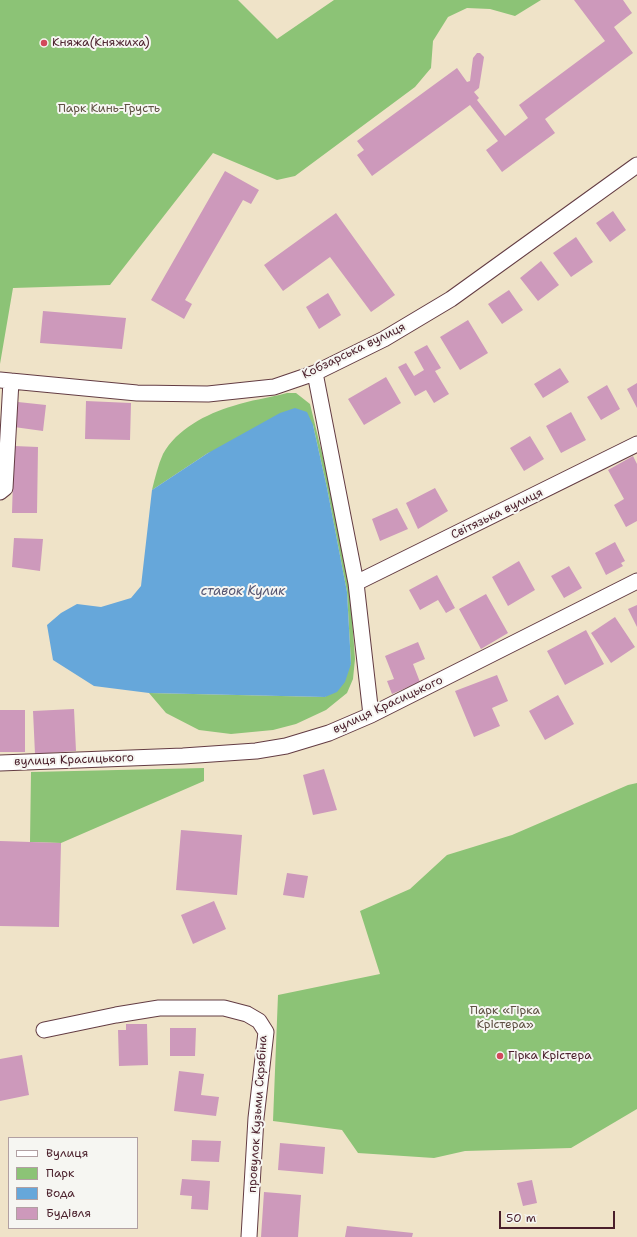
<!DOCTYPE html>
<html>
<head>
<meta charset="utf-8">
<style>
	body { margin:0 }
	#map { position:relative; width:637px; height:1237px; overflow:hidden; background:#efe3c8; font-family:"Shantell Sans",sans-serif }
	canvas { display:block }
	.legend { position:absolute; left:8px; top:1137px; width:130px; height:92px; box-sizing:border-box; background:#f6f6f2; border:1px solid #b1a0a2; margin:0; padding:5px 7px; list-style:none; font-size:12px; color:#4a1f2b }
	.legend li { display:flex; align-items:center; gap:8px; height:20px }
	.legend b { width:20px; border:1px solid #b1a0a2 }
	.scale { position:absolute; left:499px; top:1211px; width:116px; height:18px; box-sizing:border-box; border:2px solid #4a1f2b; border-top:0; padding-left:5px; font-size:12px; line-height:14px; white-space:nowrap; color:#4a1f2b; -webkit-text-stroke:3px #f6f6f2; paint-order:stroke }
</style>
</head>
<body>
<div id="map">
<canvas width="637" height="1237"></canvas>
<ul class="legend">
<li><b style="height:5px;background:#fff"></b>Вулиця</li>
<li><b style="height:11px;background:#8cc376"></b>Парк</li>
<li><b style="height:11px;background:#66a7da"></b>Вода</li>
<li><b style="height:11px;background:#cd99bb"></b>Будівля</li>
</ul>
<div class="scale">50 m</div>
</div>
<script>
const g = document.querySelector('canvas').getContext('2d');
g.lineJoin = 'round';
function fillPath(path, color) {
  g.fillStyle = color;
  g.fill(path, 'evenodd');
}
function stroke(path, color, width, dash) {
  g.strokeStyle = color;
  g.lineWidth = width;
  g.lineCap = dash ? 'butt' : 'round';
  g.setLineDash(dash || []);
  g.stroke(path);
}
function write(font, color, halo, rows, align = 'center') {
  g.font = font + ' "Shantell Sans",sans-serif';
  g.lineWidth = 4;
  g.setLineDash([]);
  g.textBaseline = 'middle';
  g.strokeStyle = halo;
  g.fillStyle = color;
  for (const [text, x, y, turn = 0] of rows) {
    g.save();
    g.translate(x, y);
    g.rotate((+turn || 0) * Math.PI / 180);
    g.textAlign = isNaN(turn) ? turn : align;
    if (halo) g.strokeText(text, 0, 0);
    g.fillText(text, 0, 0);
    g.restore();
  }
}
fillPath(new Path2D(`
	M0,0h238l39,39 57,-39h207l-26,16 -25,-7 -23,-1 -19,9 -15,24 -2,27 -16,19 -120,89 -18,4 -64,-27 -103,132 -97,3 -13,76z
	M287,393h9l14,11 20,82 20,105 5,68 -2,20 -6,14 -21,17 -30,14 -23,6 -42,4 -32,-4 -33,-17 -17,-20 176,4 26,-33 -4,-72 -20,-104 -14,-63 -105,28 -56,37c3,-12 6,-25 11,-36 14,-25 43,-40 70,-48 17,-6 36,-8 54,-13z
	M204,768v13l-143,62 -31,-1 1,-70z
	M637,783v326l-66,39 -106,3 -31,7 -76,-5 -16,-23 -69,-9 5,-126 102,-21 -20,-63 50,-22 37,-34 65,-20 116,-50z`), '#8cc376');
fillPath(new Path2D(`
	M295,408l12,4 6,13 14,63 20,104 4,72 -6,18 -8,10 -12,5 -176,-4 -55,-7 -41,-26 -6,-35 14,-12 16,-9 24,3 30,-9 10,-12 11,-96 56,-37 72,-40z`), '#66a7da');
fillPath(new Path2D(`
	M574,0h49l9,13 -18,14 19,26 -88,66 10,14 -53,39 -16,-22 12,-9 -28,-36 -98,71 -15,-21 7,-5 -7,-9 100,-73 10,14 3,-1 3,-23 4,-5h3l4,4 -5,31 -5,4 5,6 -2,2 28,36 23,-18 -9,-13 86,-64z
	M225,171l34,19 -8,14 -8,-4 -58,100 7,4 -8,15 -33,-19z
	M613,211l13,19 -16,12 -14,-19z
	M336,213l59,82 -24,17 -41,-55 -47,34 -19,-26z
	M576,237l17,25 -22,15 -18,-24z
	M541,261l18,24 -21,16 -18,-23z
	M509,290l14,20 -21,14 -14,-20z
	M328,293l13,22 -22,14 -13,-22z
	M43,311l83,7 -4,31 -82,-6z
	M468,320l20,33 -28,17 -20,-33z
	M427,345l14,23 -6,3 14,23 -15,9 -8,-13 -11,6 -17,-29 8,-4 8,13 10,-6 -10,-18z
	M560,368l9,14 -26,16 -9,-14z
	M386,377l15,26 -37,22 -16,-26z
	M637,383v25l-10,-19z
	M607,385l13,24 -19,11 -14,-23z
	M86,401l45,2 -1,37 -45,-1z
	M18,402l28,3 -3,26 -29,-4z
	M571,412l15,28 -25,13 -15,-27z
	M530,436l14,23 -20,12 -14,-23z
	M14,446l24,1 -1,66h-25z
	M633,456l4,8v57l-11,6 -12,-22 10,-6 -16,-29z
	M435,488l13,23 -30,18 -12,-26z
	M397,508l11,21 -28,12 -8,-22z
	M14,538l29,1 -3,32 -28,-4z
	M615,542l10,19 -4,2 2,3 -17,9 -11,-22z
	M519,561l16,29 -27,16 -16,-29z
	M569,566l13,22 -18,10 -13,-22z
	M437,575l18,33 -9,5 -8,-13 -18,10 -11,-20z
	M486,594l22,39 -27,16 -22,-40z
	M637,605v22l-9,-18z
	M615,617l20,30 -24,16 -20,-30z
	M586,630l18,34 -39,21 -18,-34z
	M418,642l7,17 -12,5 7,18 -28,12 -5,-13 7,-2 -9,-23z
	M497,675l11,26 -16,7 8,18 -26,11 -19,-46z
	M558,695l16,29 -29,16 -16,-29z
	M74,709l2,42 -41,3 -2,-43z
	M0,710h25v42h-25z
	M324,769l13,41 -24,5 -10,-40z
	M181,830l61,5 -5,60 -61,-5z
	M0,841l61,2 -2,84 -59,-1z
	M287,873l21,3 -4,22 -21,-3z
	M214,901l12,28 -33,15 -12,-29z
	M126,1024h21l1,41 -29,1 -1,-36h8z
	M170,1028h26l-1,28h-25z
	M22,1055l7,40 -29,6v-42z
	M179,1071l25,3 -3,21 18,2 -3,19 -42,-5z
	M192,1140l29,1 -2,21 -28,-1z
	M280,1143l45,4 -2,27 -45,-4z
	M182,1179l28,2 -2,29 -17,-1 1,-13 -12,-1z
	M532,1180l5,23 -14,3 -6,-23z
	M264,1192l37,3 -3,42h-37z
	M347,1226l66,7 -1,4h-67z`), '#cd99bb');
const minor = new Path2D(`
	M315,373l41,210 15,132
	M0,380l137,13 71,1 66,-7 41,-14 69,-34 67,-40 186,-134
	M0,492l5,-4 6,-107
	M356,583l281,-139
	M0,763l183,-7 73,-5 30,-5 43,-13 42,-18 266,-134
	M44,1030l72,-15 43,-7h65l23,6 12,7 7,11 -10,86 -7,119`);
stroke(minor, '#633c43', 17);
stroke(minor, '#fff', 15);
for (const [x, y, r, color] of [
	[44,43,4,"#d1495b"],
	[500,1056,4,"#d1495b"]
]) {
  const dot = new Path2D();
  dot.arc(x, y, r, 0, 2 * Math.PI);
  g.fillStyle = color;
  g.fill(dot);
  stroke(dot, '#f6f6f2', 1.5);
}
write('12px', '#4a1f2b', '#f6f6f2', [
	["Княжа(Княжиха)",52,43],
	["Гірка Крістера",508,1056]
], 'left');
write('12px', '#5e5042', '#f6f6f2', [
	["Парк Кинь-Грусть",109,109],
	["Парк «Гірка",505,1011],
	["Крістера»",505,1025]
]);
write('12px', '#4a1f2b', '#f6f6f2', [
	["Кобзарська вулиця",354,351,-26],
	["Світязька вулиця",497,514,-26],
	["вулиця Красицького",388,705,-25],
	["вулиця Красицького",74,760,-2],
	["провулок Кузьми Скрябіна",258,1114,-86]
]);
write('italic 13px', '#555571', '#f6f6f2', [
	["ставок Кулик",243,592]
]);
</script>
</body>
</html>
